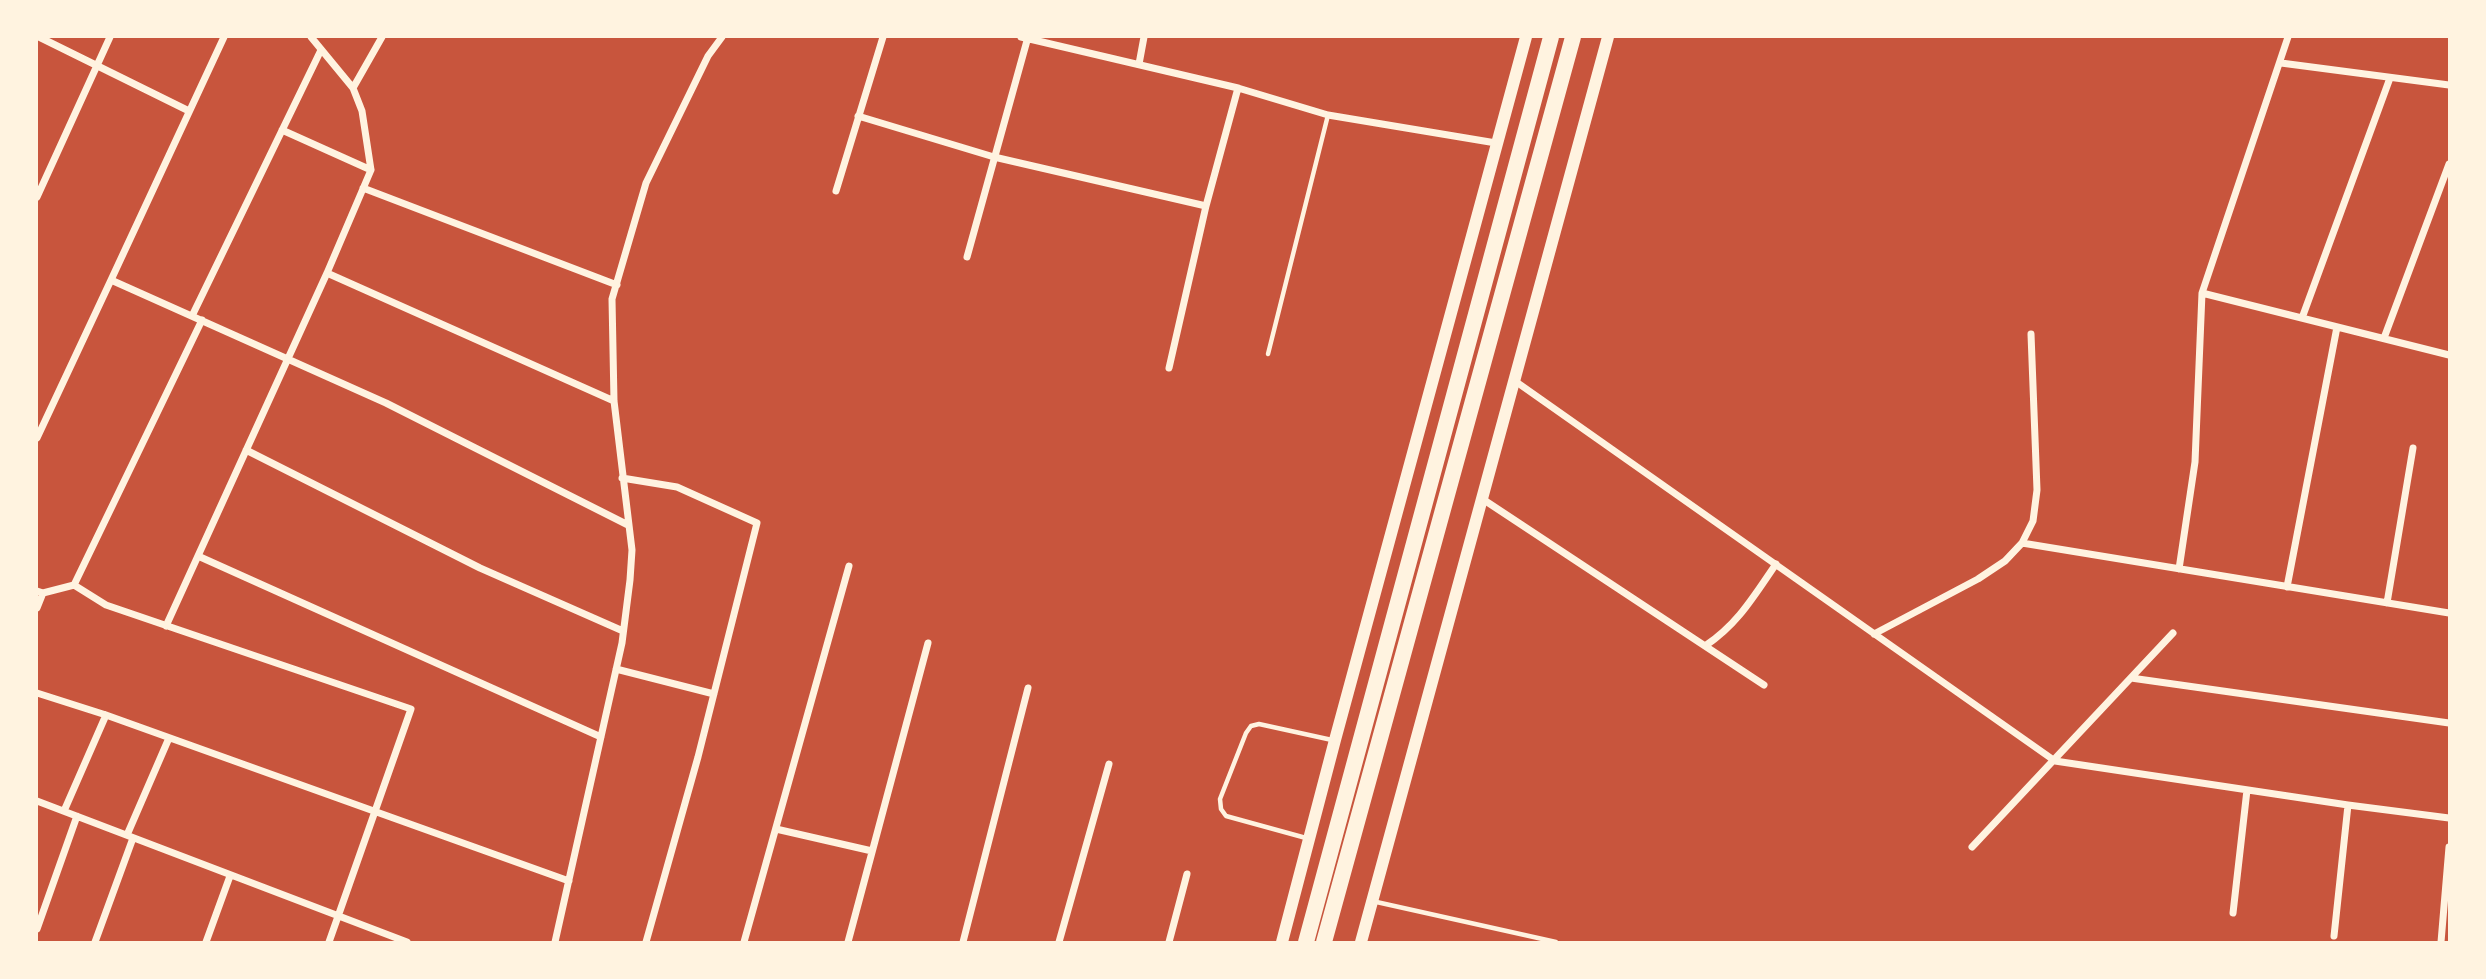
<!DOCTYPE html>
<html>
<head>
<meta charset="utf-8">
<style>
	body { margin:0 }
	#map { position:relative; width:2486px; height:979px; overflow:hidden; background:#c8553d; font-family:Inter,sans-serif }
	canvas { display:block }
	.frame { position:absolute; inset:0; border:38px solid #fff3e0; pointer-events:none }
</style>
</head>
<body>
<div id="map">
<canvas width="2486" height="979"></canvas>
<div class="frame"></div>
</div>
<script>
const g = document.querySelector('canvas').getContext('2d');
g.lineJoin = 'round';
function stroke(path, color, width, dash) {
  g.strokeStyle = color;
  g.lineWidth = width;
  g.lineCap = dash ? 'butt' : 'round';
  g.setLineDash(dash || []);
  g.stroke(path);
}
stroke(new Path2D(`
	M1268,354l60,-239
	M1306,838l-80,-22 -5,-7 -1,-10 26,-66 5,-7 8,-2 73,16
	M1372,901l184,41`), '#fff3e0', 4.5);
stroke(new Path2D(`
	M39,37l150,74
	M224,37l-113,243 275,123 242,122
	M1021,37l217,51 90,27 168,28
	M2281,63l168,22
	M1139,64l5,-27
	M353,88l29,-51
	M858,116l136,41 212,49
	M282,130l89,40
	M363,188l254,97
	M836,191l47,-154
	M37,197l73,-160
	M967,257l61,-220
	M327,273l287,128
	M2202,293l247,62
	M192,316l129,-266
	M2302,318l88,-240
	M2384,338l65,-174
	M1169,368l37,-162 32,-118
	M1515,381l540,380 293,44 101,13
	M37,438l74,-158
	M246,450l234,118 143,63
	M622,478l55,9 80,36 -59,234 -52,185
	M1481,498l283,187
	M2022,543l427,70
	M198,556l403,181
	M2179,569l16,-107 7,-169 86,-256
	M74,585l128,-265
	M2287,587l50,-260
	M37,591l6,2 31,-8 32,20 305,104 -82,233
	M2387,603l26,-155
	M37,608l6,-15
	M166,626l161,-353 44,-103 -9,-59 -9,-23 -42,-51
	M1874,634l104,-55 27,-18 17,-18 11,-22 4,-31 -6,-156
	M1705,646c33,-22 49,-50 71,-82
	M616,669l98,25
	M2131,678l318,45
	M37,693l69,22 463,166
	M37,801l370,141
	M64,811l42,-96
	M776,829l96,22
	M127,835l42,-97
	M1972,847l201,-214
	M2233,913l14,-123
	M37,929l40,-113
	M2334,936l14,-131
	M95,942l38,-104
	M206,942l24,-66
	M555,942l67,-299 8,-63 2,-30 -18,-149 -2,-102 34,-116 62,-127 14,-19
	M744,942l105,-376
	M848,942l80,-299
	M963,942l65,-254
	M1059,942l50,-178
	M1169,942l18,-68
	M2441,942l8,-95`), '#fff3e0', 7);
stroke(new Path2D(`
	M1282,942l53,-202 191,-703
	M1361,942l247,-905`), '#fff3e0', 12);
stroke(new Path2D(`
	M1306,942l245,-905
	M1324,942l249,-905`), '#fff3e0', 16);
</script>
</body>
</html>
